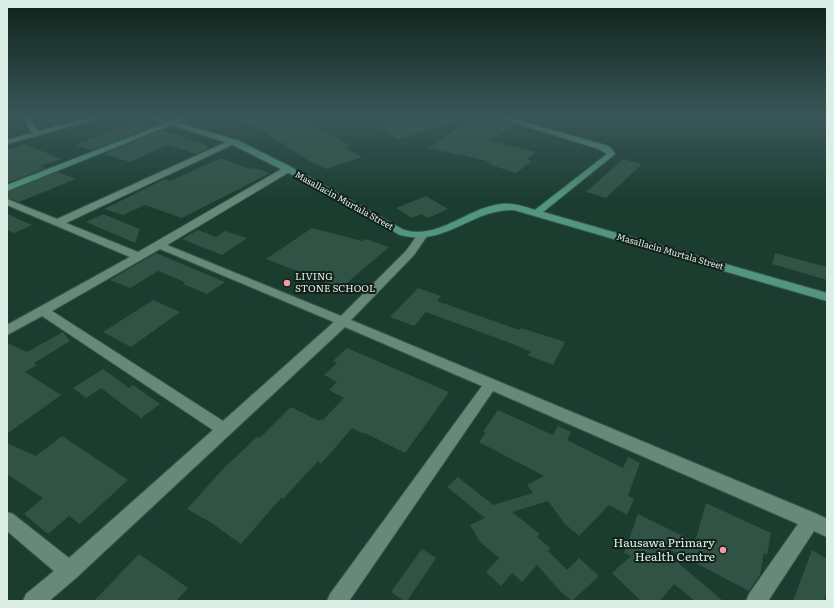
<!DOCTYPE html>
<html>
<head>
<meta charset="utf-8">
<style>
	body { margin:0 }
	#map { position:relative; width:834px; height:608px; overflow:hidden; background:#1b3d30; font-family:Literata,serif }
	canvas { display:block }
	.frame { position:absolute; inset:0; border:8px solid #dcefe6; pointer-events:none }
</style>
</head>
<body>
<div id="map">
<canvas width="834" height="608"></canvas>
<div class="frame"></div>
</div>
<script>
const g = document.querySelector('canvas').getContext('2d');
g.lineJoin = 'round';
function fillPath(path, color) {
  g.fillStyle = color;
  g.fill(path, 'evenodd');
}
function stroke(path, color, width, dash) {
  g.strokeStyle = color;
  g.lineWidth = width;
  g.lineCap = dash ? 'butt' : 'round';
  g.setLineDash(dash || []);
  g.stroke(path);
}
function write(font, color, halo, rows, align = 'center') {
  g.font = font + ' Literata,serif';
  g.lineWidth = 4;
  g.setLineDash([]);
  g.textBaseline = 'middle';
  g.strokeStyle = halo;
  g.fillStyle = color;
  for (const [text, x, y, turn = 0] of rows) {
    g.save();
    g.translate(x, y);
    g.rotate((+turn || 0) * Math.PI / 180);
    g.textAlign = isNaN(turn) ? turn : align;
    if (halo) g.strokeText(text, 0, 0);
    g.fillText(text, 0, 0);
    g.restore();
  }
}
fillPath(new Path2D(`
	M239,116h55l56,30 -5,2 17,9 -36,12 -17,-8z
	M419,116h46v2l-66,21 -23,-11z
	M476,116h16l1,1 24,8 -7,3 3,1 -25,11 48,12 -9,7 5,2 -16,12 -22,-7 -5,-2 2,-1 -7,-3 -56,-12z
	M506,116h33l-13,5z
	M135,122l17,5 -60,23 -17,-5z
	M162,130l46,16 -1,3 -10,5 -29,-9 -38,17 -26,-8z
	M25,144l36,15 -21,7 6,2 -39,15v-33z
	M221,158l29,11 5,-1 15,5 -88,45 -37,-13 -22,10 -19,-6 61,-30 5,2z
	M623,159l19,5 -36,34 -20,-6z
	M57,172l19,7 -57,23 -12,-4v-6z
	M426,196l22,13 -20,9 -7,-4 -9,4 -16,-10z
	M7,214l25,11 -18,8 -7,-3z
	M103,214l37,15 -5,14 -49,-21z
	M312,228l50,13 3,-2 24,8 -48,41 -75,-29z
	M198,230l18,7 9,-6 22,7 -25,17 -40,-16z
	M156,253l69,29 -18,12 -24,-10 2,-2 -27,-11 -28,17 -20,-8z
	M775,253l52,14v13l-55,-16z
	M418,288l23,8 -4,5 82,29 2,-2 44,14 -12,23 -26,-10 4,-3 -21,-9 -84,-31 -12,14 -24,-9z
	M153,300l27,12 -49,35 -28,-15z
	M63,332l7,9 -36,22 3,2 -12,7 36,23 -54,39v-91l20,9z
	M347,348l102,44 -44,61 -40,-20 -1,1 -12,-6 -31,36 -3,-3 -35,38 -2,-1 -40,46 -31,-22 -23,-13 36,-40 34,-32 3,1 31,-31 28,14 2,-2 2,1 21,-22 -15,-8 8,-8 -13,-7 13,-12 -4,-2z
	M103,369l26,19 4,-3 27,19 -19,14 -40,-30 -15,10 -13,-10z
	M498,410l55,25 5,-9 13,6 -4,8 56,28 5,-11 12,6 -12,33 6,3 -7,16 -18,-10 -30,31 -14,-12 -17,-23 -36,11 28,22 -3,3 13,11 -2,3 19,19 12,-12 20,18 -27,25 -12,-10 -23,-26 -15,17 -10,-9 -11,13 -15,-14 13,-14 -19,-16 -10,-17 15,-7 -38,-31 11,-10 35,28 40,-12 -6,-8 17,-9 -65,-34 7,-9 -3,-1z
	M62,436l66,44 -48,44 -11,-8 -21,18 -24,-20 19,-16 -36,-24v-31l29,13z
	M706,503l65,30 -4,22 -3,-2 -4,22 -11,16 -78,-41 -3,4 55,47h-28l-21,-17 -14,17h-19l-29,-28 19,-17 -7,-3 14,-39 57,28z
	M422,549l14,9 -29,43h-3l-13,-9z
	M812,550l15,9v33l-3,9h-31z
	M139,554l49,34 -12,13h-82z`), '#315345');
const street = new Path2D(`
	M22,116h6l10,15 60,-15h9l-100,28v-4l25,-7z
	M141,116c10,-2 19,5 29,5 8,0 14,-6 22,-5l-21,9z
	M809,116h18v4z
	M231,140l7,2 -172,81 72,29 147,-85h6v4l-124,74 174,71 65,-65 12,-17h8l1,2 -13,19 -63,65 466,194 10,5v18l-13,-6 -46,70h-22l3,-7 49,-70 -305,-133 -144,210h-22l3,-7 152,-208 -137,-59 -269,251 -27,23h-26l3,-7 28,-23 -47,-40v-19l6,2 56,44 144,-128 -171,-114 -35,19v-10l123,-68 -123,-52v-6l50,20zM160,249l174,73 -111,99 -171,-110z`);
const secondary = new Path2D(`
	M493,116h9l103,29 6,3 4,6 -72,58 284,81v8l-313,-91c-44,-1 -67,37 -114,25l-115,-64 -54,-27 -60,-19 -164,66v-6l164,-64 66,19 54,27 113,63c35,10 63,-22 97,-26 12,-1 22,2 34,6l72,-56 -8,-5z`);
stroke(street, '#3a584e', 2);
stroke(secondary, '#3a584e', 2);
fillPath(street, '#66897a');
fillPath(secondary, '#53967e');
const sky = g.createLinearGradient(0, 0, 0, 201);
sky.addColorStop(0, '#0f221a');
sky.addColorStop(0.58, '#395759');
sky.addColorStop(1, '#39575900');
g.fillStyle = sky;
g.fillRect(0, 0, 834, 201);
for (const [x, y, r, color] of [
	[287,283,4,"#f49b9f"],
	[723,550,4,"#f49b9f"]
]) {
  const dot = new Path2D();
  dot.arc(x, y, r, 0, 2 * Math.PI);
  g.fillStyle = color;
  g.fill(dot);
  stroke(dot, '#12201a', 1.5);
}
write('9px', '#dcefe6', '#12201a', [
	["Masallacin Murtala Street",344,201,29],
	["Masallacin Murtala Street",670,252,16]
]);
write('10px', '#dcefe6', '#12201a', [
	["LIVING",295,277],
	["STONE SCHOOL",295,289]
], 'left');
write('12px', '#dcefe6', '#12201a', [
	["Hausawa Primary",715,543],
	["Health Centre",715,557]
], 'right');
</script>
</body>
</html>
